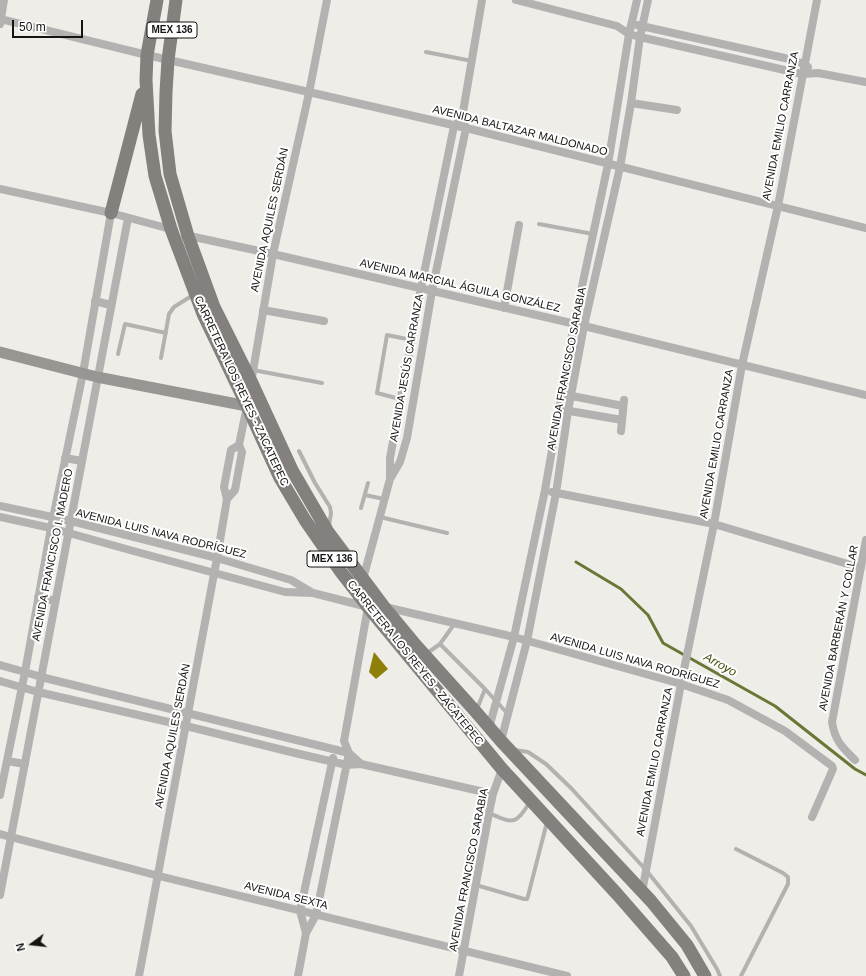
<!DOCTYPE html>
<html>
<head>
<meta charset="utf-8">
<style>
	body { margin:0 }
	#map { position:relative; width:866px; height:976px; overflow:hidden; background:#efede8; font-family:Helvetica,sans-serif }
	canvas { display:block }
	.north { position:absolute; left:12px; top:924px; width:40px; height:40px; -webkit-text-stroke:3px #fff; paint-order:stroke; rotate:255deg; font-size:11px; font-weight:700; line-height:16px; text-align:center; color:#151412 }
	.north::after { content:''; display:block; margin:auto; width:14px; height:18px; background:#151412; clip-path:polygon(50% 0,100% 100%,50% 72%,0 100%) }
	.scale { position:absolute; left:12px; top:20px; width:71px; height:18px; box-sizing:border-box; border:2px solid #151412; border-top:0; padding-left:5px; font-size:12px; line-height:14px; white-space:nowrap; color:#151412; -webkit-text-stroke:3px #fff; paint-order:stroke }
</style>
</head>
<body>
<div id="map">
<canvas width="866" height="976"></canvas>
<div class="north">N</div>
<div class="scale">50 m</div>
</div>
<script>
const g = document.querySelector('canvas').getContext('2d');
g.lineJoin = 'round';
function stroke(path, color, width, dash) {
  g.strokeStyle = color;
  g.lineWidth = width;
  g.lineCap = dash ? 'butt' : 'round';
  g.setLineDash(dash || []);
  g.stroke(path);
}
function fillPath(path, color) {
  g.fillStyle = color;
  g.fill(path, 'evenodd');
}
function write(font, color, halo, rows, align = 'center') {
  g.font = font + ' Helvetica,sans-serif';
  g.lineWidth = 4;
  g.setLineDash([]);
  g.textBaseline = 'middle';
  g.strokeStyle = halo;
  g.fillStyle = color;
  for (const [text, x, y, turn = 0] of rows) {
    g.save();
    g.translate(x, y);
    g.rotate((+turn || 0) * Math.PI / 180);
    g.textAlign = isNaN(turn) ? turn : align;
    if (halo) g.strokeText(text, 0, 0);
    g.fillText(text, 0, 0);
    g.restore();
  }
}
stroke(new Path2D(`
	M576,562l45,27 27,26 15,28 112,63 80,63 11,6`), '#697736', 3);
fillPath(new Path2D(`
	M374,652l14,17 -12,10 -7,-7z`), '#8e7f0a');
stroke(new Path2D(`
	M426,52l46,9
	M539,224l54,10
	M118,354l7,-30 41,9
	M161,358l8,-44 5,-7 19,-12
	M253,370l69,13
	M400,399l-23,-6 10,-58 25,5
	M299,451l16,32 15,24 1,6 -2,13
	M365,495l19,4
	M361,508l7,-25
	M380,517l67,16
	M440,644l15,-21
	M426,654l14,-10 45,45 -8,20
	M485,689l22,24
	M515,750l13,2 18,12 25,24 31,34 44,48 45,56 26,43 3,7
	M489,813c25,11 26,12 41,-11
	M736,849l47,24 5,4v7l-47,92
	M476,885l48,14h3l1,-3 19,-74`), '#b4b2b0', 4);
stroke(new Path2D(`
	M516,0l101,26 12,8 11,3 162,37 16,-1 48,9
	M0,19l147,36 319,73 400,100
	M0,24l4,-24
	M637,25l152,34 15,5 4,3
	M631,103l46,7
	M0,189l111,24 63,17
	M185,235l88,19 311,72 282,69
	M95,301l16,4
	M504,308l15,-83
	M263,310l61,11
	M567,395l56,11
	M564,410l58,10
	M621,431l3,-31
	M65,458l17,3
	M390,479l10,-17 7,-24 25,-147 34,-163 -4,-10 20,-118
	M552,492l162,32 147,44
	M227,499l8,-9 7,-38 -3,-7 8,-39 26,-152 36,-161 18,-93
	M0,506l71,15 146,37 74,22 20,12
	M0,517l51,11 86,24 148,40 28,1 55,14 -24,134 5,12 -33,162 -10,18 -8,43
	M363,579l27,-100v-21l31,-170 33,-162 3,-3
	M38,597l17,4
	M385,607l129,30 167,47 47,16 57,31 47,35 1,3 -21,48
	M0,665l25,7 16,5 308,76 12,11
	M0,681l38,11 148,34 109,27 52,12 14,-1 132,30
	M489,728l25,-91 31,-147 29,-166 34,-160 21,-130 8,-34
	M501,741l26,-100 29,-148 12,-82 16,-85 36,-159 11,-64 9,-66 8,-37
	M855,760c-13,-13 -20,-19 -23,-38l34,-182
	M7,761l18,3
	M0,795l25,-123 26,-144 32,-155 28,-160
	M0,834l159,42 408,100
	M642,892l39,-208 33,-160 28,-159 36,-159 39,-206
	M0,895l128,-677
	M306,933l-6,-22 33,-153
	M139,976l78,-418 10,-59 -3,-12 7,-37 8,-5
	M459,976l30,-163 4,-19 9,-25`), '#b4b2b0', 8);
stroke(new Path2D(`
	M0,352l97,25 150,29`), '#989593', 11);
stroke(new Path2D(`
	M157,0l-10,55 -1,25 3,55 6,41 16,53 32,85 44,92 33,72 25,42 36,52 27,35 134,162 115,125 55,63 12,19
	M176,0l-8,60 -2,32 -1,39 5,43 18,62 26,71 37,74 41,89 36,62 56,75 29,35 63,70 25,29 150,160 36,44 18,31
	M111,213l31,-119`), '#84807d', 13);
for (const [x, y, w] of [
	[172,30,50],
	[332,559,50]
]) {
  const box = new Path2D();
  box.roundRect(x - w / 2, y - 8, w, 16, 3);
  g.fillStyle = '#fff';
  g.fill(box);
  stroke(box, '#151412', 1);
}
write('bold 10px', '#151412', null, [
	["MEX 136",172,30],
	["MEX 136",332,559]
]);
write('11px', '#151412', '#fff', [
	["AVENIDA EMILIO CARRANZA",781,126,-79],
	["AVENIDA BALTAZAR MALDONADO",520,131,14],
	["AVENIDA AQUILES SERDÁN",270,220,-78],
	["AVENIDA MARCIAL ÁGUILA GONZÁLEZ",460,286,13],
	["AVENIDA JESÚS CARRANZA",407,368,-80],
	["AVENIDA FRANCISCO SARABIA",567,369,-79],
	["CARRETERA LOS REYES - ZACATEPEC",241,391,65],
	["AVENIDA EMILIO CARRANZA",717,444,-80],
	["AVENIDA LUIS NAVA RODRÍGUEZ",161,534,14],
	["AVENIDA FRANCISCO I. MADERO",53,555,-79],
	["AVENIDA BARBERÁN Y COLLAR",839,628,-79],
	["AVENIDA LUIS NAVA RODRÍGUEZ",635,661,16],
	["CARRETERA LOS REYES - ZACATEPEC",415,663,51],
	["AVENIDA AQUILES SERDÁN",173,736,-79],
	["AVENIDA EMILIO CARRANZA",655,762,-79],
	["AVENIDA FRANCISCO SARABIA",469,870,-79],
	["AVENIDA SEXTA",286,896,14]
]);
write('italic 12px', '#3b4800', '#fff', [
	["Arroyo",720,665,29]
]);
</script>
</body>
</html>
